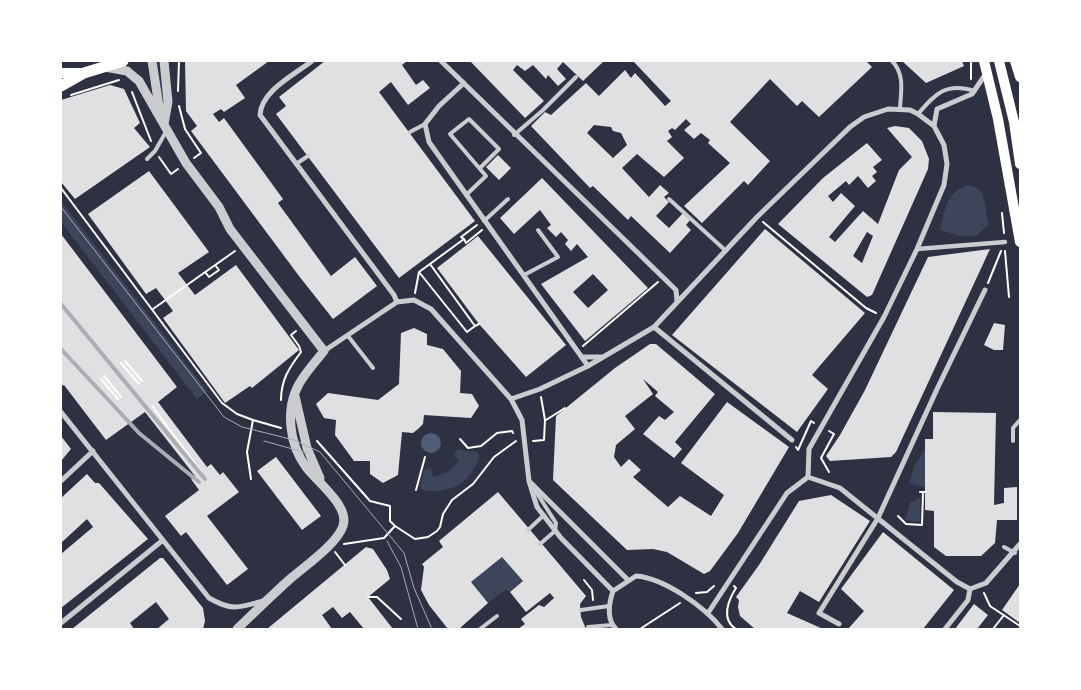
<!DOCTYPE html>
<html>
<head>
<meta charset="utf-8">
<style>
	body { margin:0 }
	#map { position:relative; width:1081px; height:690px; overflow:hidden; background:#2d3142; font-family:"Exo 2",sans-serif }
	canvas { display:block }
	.frame { position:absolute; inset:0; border:62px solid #fff; pointer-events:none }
</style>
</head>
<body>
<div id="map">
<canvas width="1081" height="690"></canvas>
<div class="frame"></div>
</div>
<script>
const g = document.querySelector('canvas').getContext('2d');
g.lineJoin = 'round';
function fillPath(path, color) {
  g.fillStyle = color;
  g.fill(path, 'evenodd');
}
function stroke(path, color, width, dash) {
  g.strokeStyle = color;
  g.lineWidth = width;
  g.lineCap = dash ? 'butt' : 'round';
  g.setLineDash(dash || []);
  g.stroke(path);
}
fillPath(new Path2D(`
	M968,185c21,3 15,23 21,39l-13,12h-15l-21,-6c5,-20 6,-38 28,-45z
	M61,201l146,190 -10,8 -136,-177z
	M458,449l19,3 3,3c-7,22 -21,35 -44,36 -6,0 -11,1 -16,-3l4,-18 7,-2 2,9 15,-5 11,-11 -5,-5z
	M925,450v37l-16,-3 6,-20z
	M920,497v25l-15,-2 5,-17z
	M502,557l21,24 -13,11 -5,-2 -17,13 -17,-21z`), '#3c4559');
fillPath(new Path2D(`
	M421 443a10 10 0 1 1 20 0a10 10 0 1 1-20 0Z`), '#4f5d75');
fillPath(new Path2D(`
	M185,61h84l-33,24 9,13 -21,14 -3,-3 -8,5 6,8 5,-4 59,81 -5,4 53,73 24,-19 22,29 -44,33 -34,-43 -108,-145 6,-5 -11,-15z
	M325,61h82l-5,4 14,20 7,-5 7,8 -22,17 -17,-23 -12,10 96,129 -76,57 -123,-164 10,-8 -7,-9z
	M470,61h134l-21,20 -20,-19 -6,7 9,10 -8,7 -10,-11 -2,4 -13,-14 -8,6 -8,-6 -4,5 31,31 -19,17z
	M633,61h233l6,6 -53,50 -17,-16 -5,5 -27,-27 -40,43 40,39 -22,24 -4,-4 -42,42 -18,-17 46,-43 -22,-20 2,-3 -9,-7 -7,6 -10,-9 7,-6 -5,-5 -11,11 -3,-2 -4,3 4,6 -5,4 17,17 -20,19 -27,-23 -15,14 27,29 11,-12 9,8 -5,4 5,5 -13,14 13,12 14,-15 7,7 -4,5 5,5 -21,23 -39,-37 -3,4 -35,-34 -3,2 -59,-62 14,-14 6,3 35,-32 13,13 26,-26 6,8 4,-5 30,33 6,-5zM594,125l17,2 2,4 8,2 6,12 -14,13 -26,-25z
	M902,61h60l2,5 -38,17z
	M110,85l14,4 16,34 -6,5 16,19 -75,52 -14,-17v-82z
	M895,126l14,2 13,13 7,18 -1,10 -56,126 -5,2 -89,-73 45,-46 44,-35 15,17 -9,7 4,5 -5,4 4,5 -8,7 -10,-12 -9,9 -3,-4 -18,15 5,6 8,-9 14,13 -26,31 6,5 28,-31 15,13 21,-54 13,-13 -25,-29zM867,232l6,4 -11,27 -9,-7z
	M498,155l13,13 -12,12 -13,-13z
	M149,171l60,81 -31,21 17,22 41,-30 63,85 -47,38 -2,-2 -25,17 -62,-85 10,-7 -8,-11 -9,-12 -10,6 -58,-80z
	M542,178l106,110 -63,53 -44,-57 47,-27 -11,-13 -6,7 -6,-7 3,-4 -7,-8 -5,5 -9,-9 4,-3 -11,-15 -26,24 -14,-16zM593,274l15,16 -20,18 -15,-16z
	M765,229l100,84 -53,62 16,14 -31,43 -125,-97z
	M61,234l116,153 -19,15 49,65 4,-3 9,11 3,-3 16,20 -32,24 41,53 -21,16 -41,-53 -5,4 -16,-20 34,-26 -8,-11 4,-3 -50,-64 -39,28 -42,-55 -3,1z
	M478,236l88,109 -40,32 -47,-53 -42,-56z
	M990,249l-94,203 -5,5 -61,4 -4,-5 14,-21 25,-45 63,-133z
	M994,323l11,2 -2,25h-9l-10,-5z
	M414,328l13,6v11l16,4 18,22 -1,22 12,1 7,12 -8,12 -47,-3 -1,9 -5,5 -5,4 -11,-1 -4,43 -15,8 -13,-9v-13h-16l-19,-26 1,-15 -12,-2 -8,-14 12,-11 50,7 21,-16 2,-51z
	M650,344h6l59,50 -40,48 7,7 -8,9 -31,-24 16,-18 6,4 9,-8 -19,-16 3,-4 -15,-13 10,15 -28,22 10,13 -19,16 -2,12 7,10 8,-8 12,11 -8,7 35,30 12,-11 31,20 13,-21 -43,-32 46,-61 62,45 -51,86 -28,38 -6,3 -37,-22 -14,-3 -26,1 -74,-70 3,-64 59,-48z
	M933,412l63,1 -2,92 10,-2v-15l13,-1v33h-20l-2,23 -14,13h-35l-12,-9v-36l-9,-1v-71h8z
	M61,436l10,13 -10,12z
	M276,457l45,59 -19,14 -45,-59z
	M87,474l8,9h4l49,56 -87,69v-54l32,-27 -6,-8 -26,24v-45z
	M498,492l88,104 -6,8 1,13 5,12h-68l7,-5 -4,-5 18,-14 5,2 10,-9 -4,-5 -24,19 -16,-20 13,-11 -21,-24 -31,25 17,21 -29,26h-11l-19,-24 -8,-15 3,-23 -2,-3 21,-17 -4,-6z
	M831,495l39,26 -51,81 -19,-11 -13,22 36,16h-68l-15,-13 -2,-9 1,-7 -3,-3 23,-32 40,-64z
	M883,532l71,58 -31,39h-75l16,-18 -23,-22z
	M366,547l7,2 14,21 3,9 -22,18 25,32h-29l-14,-17 -8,6 -9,-11 -11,8 10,14h-65z
	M160,558h3l40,50 2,13 -2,8h-46l12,-10 -13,-17 -26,21 4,6h-62z
	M1020,584v39l-18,-13z
	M974,604l14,11 -11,14h-22z`), '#e0e0e3');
stroke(new Path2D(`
	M971,61v18
	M178,91l1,-30
	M132,92l19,49
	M71,95l48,-15
	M179,106l6,23 16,24 -7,5
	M159,157l12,17 7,-5
	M61,188l161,215 15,11 16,6
	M1002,213l2,20
	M763,222l103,86 10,5
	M464,239l2,4 16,-13
	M1005,251l4,46
	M430,264l45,62 4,-2
	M205,272l4,5 10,-7 -4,-5
	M419,272l48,60 8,-6
	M988,283l13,-32
	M415,293l4,-21 45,-33 -3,-2 16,-12
	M153,309l82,-58
	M583,346l75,-64
	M125,361l17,20
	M121,363l18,21
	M104,376l17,21
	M101,379l17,20
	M281,400c0,-20 8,-32 20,-48l-2,-6 -8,-11 5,-4
	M152,406l50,67
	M546,420l19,-12
	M829,431l5,3 -13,24 8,14
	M460,439l8,9 13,-2 16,-13 15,-2 1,2
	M317,441l53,60 20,5v15l5,5
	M533,441l11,-1 1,-20 -4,-23
	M796,447l2,3 13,-29 3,2
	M251,479l-4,-27 6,-32 28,8
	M416,490l9,-33
	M920,492h5
	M898,516l8,8 16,1 1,-33
	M344,544l40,-6 11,-12 20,13 13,-2 9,-6 3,-4 3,-13 9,-14 21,-16 21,-27 22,-16
	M335,552l10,13
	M584,580l8,10 1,10
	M734,586l2,2c-7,11 -16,31 0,41
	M696,593l11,-1 7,-6
	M984,593l6,13 30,20
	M368,597h9l24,22
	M640,629l40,-26
	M993,629l11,-14`), '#fff', 2);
stroke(new Path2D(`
	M892,61c13,13 9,31 8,47
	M918,114c18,-21 28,-32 57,-23
	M410,132l15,-8
	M514,135l28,-24 34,-34
	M147,159l8,-8 12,-21
	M296,164l12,-8
	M466,195l20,-19 -36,-42 19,-15 30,30 -19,19
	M669,199l57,52
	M484,221l24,-22
	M524,275l34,-18 -20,-27
	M348,336l25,32
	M1013,441v-13l7,-8
	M533,487l23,36 -1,8 -15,13
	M528,530l16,-15
	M1004,547l11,6
	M581,610l28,-4
	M588,627l24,-2
	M480,629l17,-13`), '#caccd0', 4);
stroke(new Path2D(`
	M917,249l88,-7`), '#caccd0', 4.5);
stroke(new Path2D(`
	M312,61c-18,14 -51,30 -52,54l134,180 3,7
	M441,61l235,229 1,11
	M464,83l-25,23 -14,18 4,18 159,224
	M934,126l3,-17 35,-15 13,-19
	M654,327l138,113
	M324,351l73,-49 17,-2 17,9 80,90 11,21 7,61 8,26 24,31 52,53
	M582,357h20
	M511,399l29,-10 48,-23 66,-39 103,-110 93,-90 14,-10 24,-8 22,1 8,4 16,12 10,19 3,19 -3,21 -27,64 -33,68 -75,132 -1,28
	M61,412l148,186c22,13 30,10 54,3
	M808,477l32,11 117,94 13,7
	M61,481l32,-30
	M530,482l98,98
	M970,589l16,-6 34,-39
	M708,613l79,-120 21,-16
	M61,623l102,-83
	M839,624l-20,-11 59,-95 60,-131 47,-97
	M616,629c-10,-10 -7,-26 -3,-38l23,-15c28,2 69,31 86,53
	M945,629l23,-29 2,-11`), '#caccd0', 5);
stroke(new Path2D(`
	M152,61l8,52
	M164,61l4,41 -4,22
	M105,67l22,4 12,10 47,82 33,44 11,22 94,122c-8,10 -18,21 -25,33 -14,25 -10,60 7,83 10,14 44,39 37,59 -6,18 -38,40 -53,53 -18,16 -35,33 -53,50
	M295,396l12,52 13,30`), '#caccd0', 9);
stroke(new Path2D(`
	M984,61l14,58 22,123
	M999,61l15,61 6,42
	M1015,61l5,16
	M61,73h23`), '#fff', 10);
stroke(new Path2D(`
	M61,86l23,-13 39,-12`), '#fff', 11);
stroke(new Path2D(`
	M61,207l163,210 18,10 52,13 26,12 84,101 10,35 18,41
	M264,441l43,12
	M387,541l14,26 17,62`), '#abadb3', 1);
stroke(new Path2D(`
	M61,304l144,175
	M61,349l78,84 60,49`), '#abadb3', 4);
</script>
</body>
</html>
